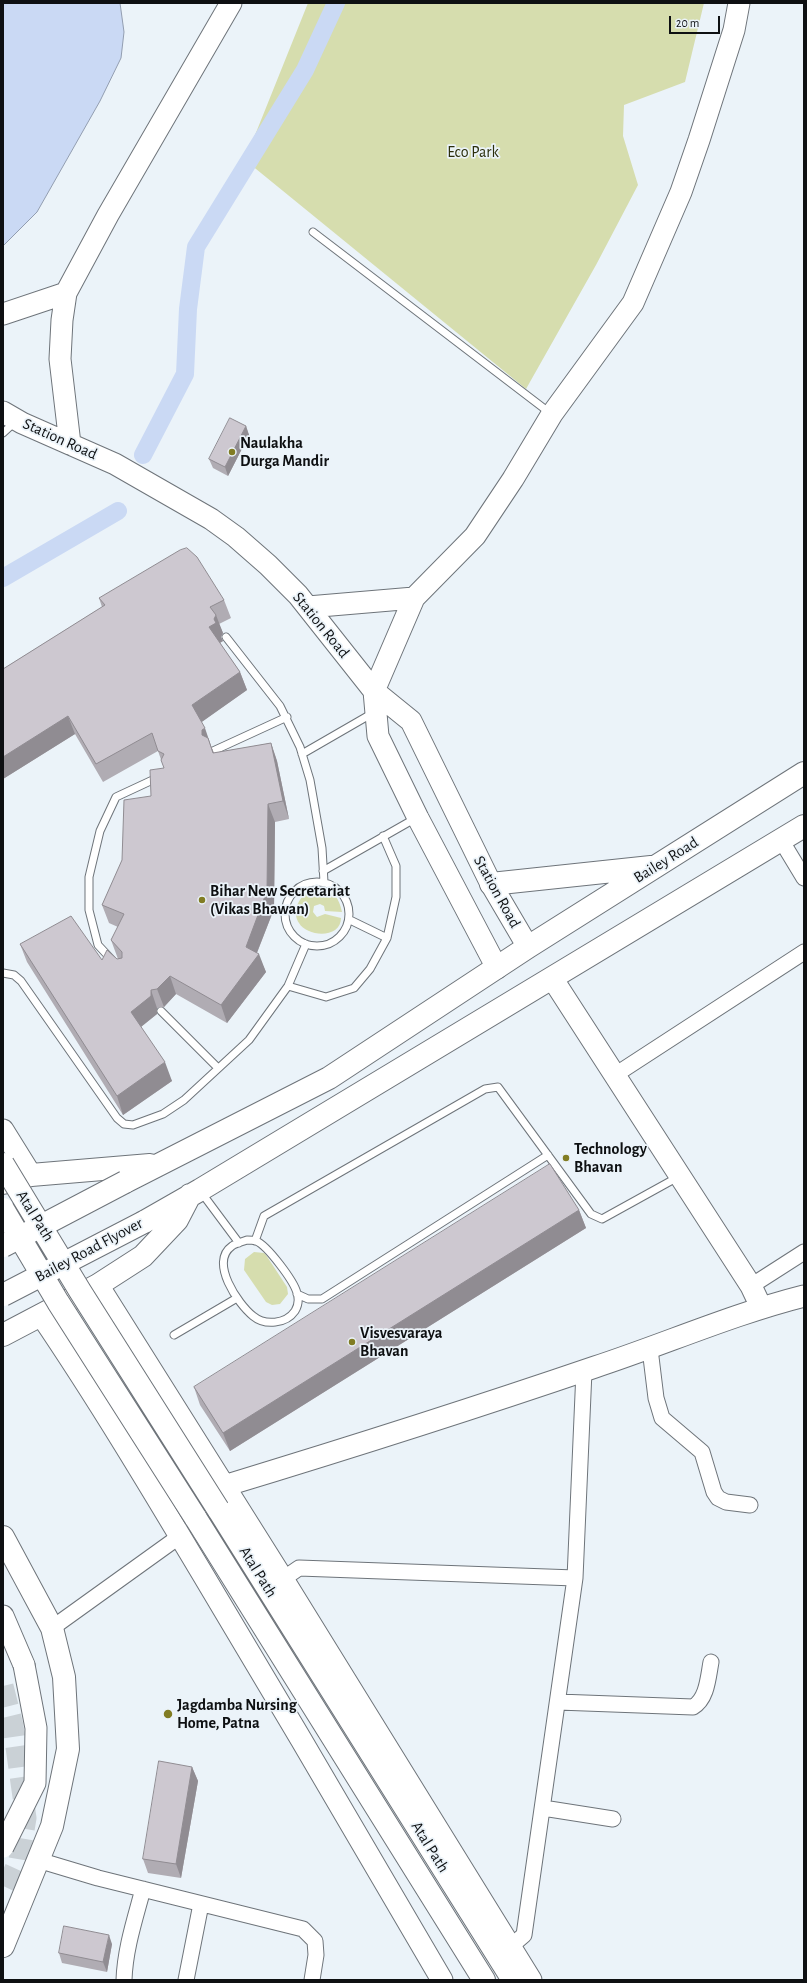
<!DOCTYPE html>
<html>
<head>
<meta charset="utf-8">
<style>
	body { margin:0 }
	#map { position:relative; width:807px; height:1983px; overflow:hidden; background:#ebf3f9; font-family:"Alegreya Sans",sans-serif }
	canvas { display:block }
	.frame { position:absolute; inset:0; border:4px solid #0e1012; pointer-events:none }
	.scale { position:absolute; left:669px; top:16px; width:51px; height:18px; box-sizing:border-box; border:2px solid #0e1012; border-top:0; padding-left:5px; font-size:12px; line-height:14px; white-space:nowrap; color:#0e1012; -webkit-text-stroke:3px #ebf3f9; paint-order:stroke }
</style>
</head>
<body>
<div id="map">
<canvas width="807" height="1983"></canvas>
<div class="frame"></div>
<div class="scale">20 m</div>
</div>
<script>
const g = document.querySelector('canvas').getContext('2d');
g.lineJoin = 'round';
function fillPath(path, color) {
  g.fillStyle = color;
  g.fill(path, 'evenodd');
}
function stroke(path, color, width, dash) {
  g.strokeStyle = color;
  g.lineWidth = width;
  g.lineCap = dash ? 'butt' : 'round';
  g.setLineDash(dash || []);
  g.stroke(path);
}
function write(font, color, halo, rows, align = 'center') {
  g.font = font + ' "Alegreya Sans",sans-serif';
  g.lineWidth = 3.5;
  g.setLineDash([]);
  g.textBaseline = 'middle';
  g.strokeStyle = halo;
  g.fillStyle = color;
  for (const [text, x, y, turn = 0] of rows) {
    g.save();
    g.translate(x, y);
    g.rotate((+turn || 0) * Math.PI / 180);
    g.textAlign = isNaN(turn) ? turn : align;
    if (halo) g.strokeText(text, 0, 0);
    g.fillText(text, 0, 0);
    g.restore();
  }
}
fillPath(new Path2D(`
	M308,3h396l-19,79 -61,23 -1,31 15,49 -42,80 -70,124 -281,-229z
	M321,888c13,3 18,10 21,24l-17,-1 -1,-5 -4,-2 -6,2 -1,6 4,5 8,-3 16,4c0,21 -34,19 -42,5 -3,-4 -3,-9 -4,-13 5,-13 11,-20 26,-22z
	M254,1252l10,1 2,2 21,32 1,7 -8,10 -8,1 -6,-3 -22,-32 1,-11z`), '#d6ddae');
const water = new Path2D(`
	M3,3h117l4,29 -3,26 -21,43 -63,111 -34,34z`);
fillPath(water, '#cad9f4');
stroke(water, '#929db0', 1);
stroke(new Path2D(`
	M143,455l42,-81 3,-65 8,-62 109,-177 31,-67
	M3,578l115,-67`), '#cad9f4', 18);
stroke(new Path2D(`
	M3,1686l10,40 13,92 -7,42 -16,35`), '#cad1d6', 21, [21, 10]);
const lane = new Path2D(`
	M313,232l237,181
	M3,433l13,-12
	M226,637l54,69 20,41 10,33 12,68 2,34
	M213,751l74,-34
	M302,754l71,-41
	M323,871l93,-53
	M285 914a32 32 0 1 1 64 0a32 32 0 1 1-64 0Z
	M350,920l37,18
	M112,960l-14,-15 -9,-35v-33l11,-46 16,-34 43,-20
	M3,973l11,2 7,6 96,137 7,6 9,1 30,-11 21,-14 65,-60 39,-54 18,-42
	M288,986l38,11 28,-9 16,-19 17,-31 9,-41v-31l-13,-30
	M161,1011l57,57
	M201,1192l38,51
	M247,1240c2,0 6,0 9,1 11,4 38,40 41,52 2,6 1,13 -2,18 -9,13 -30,15 -42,5 -15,-12 -44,-54 -21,-70 4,-3 10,-4 15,-6z
	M255,1241l9,-25 221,-127 13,-2 93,127 11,5 76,-42
	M297,1294l11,5h14l226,-144
	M174,1335l63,-37`);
const street = new Path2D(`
	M781,840l23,38
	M615,1075l189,-123
	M751,1286l53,-34
	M650,1349l6,49 6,20 40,34 12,40 4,6 8,4 24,3
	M283,1579l16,-11 276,10 9,-207
	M52,1628l128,-92
	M558,1702l135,5c14,-8 15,-29 18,-45
	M543,1808l70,11
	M38,1860l60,18 205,51 12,12 1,14 -4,25
	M510,1947l14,-12 51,-357
	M124,1980c1,-31 11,-61 19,-91
	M186,1980l15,-76`);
const secondary = new Path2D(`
	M3,314l63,-21
	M3,412l19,11 93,41 96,55 25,18 32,28 30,30 76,96 37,30 80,163 37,63
	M70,444l-10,-85 2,-39 4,-27 42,-78 123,-212
	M308,607l106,-9
	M497,968l-79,-150 -40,-82 -4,-45 40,-93 61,-62 38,-57 39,-65 81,-111 48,-111 18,-52 35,-110 5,-27
	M552,978l199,308 10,21
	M3,1130l28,45
	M98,1285l185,294 248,401
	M41,1315c57,84 109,171 161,258 81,135 161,271 240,407
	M224,1486c125,-38 248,-77 371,-119 70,-23 138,-53 209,-71
	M3,1616l21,49`);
const primary = new Path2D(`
	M218,1509l295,471
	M195,1517l289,463`);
const highway = new Path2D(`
	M491,884l160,-17
	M125,1182l204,-104 199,-131 276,-174
	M3,1183l28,-8 119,-10
	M144,1222l56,-32 604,-364
	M3,1335l95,-50 45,-29 34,-36 13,-25
	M3,1537l49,91 12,49 4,72 -16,77 -49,120`);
stroke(lane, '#6e747a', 9);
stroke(street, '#6e747a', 17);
stroke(secondary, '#6e747a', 23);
stroke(primary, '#6e747a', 24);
stroke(highway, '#6e747a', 24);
stroke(lane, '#fff', 7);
stroke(street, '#fff', 15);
stroke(secondary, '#fff', 21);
stroke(primary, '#fff', 22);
stroke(highway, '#fff', 22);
const secondaryBridge = new Path2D(`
	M3,1847l32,-64 1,-55 -12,-63`);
const primaryBridge = new Path2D(`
	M3,1164l77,127 138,218
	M3,1209l55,93 137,215`);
const highwayBridge = new Path2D(`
	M3,1246l122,-64
	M3,1295l141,-73`);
stroke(secondaryBridge, '#6e747a', 23, []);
stroke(primaryBridge, '#6e747a', 24, []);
stroke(highwayBridge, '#6e747a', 24, []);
stroke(secondaryBridge, '#fff', 21);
stroke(primaryBridge, '#fff', 22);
stroke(highwayBridge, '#fff', 22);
fillPath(new Path2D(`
	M246,426l3,9 -21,41 -15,-8 -4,-9z
	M99,598l125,2 7,18 -12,6 4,9 -2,4 2,4 -3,2 20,29 7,18 -46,32 10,24 3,7 57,-10 6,18 12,58 -14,3 -1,87 -17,44 9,19 -39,51 -51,-29 -12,13 -7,1v6l-16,13 31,54 -49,34 -96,-153 -7,-18 82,16 16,-1 -7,-19 7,-13 -9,-4 -7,-18 49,-109 13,-28 -6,-17 -55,31 -28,-48 -72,45v-110l99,-62z
	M579,1210l7,18 -356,223 -30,-46 -6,-18z
	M192,1767l6,14 -17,97 -33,-5 -5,-14z
	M112,1944l-5,28 -45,-9 -3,-10z`), '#b0acb3');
fillPath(new Path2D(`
	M246,426l3,9 -21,41 -3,-9z
	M216,615l7,18 -2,4 2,4 -7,4 -7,-18z
	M240,672l7,18 -48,34 -7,-19z
	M68,716l7,18 -72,45v-22z
	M205,728l6,18 4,10 -13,-21v-5z
	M271,743l6,18 12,58 -6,-18z
	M268,804l7,18 -1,87 -20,51 5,-6 7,18 -39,51 -6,-18 25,-58z
	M170,976l6,18 -12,13 -7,-18z
	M151,990l6,18v6l-20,16 -6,-18z
	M165,1062l7,19 -49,34 -6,-19z
	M579,1210l7,18 -356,223 -7,-18z
	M192,1767l6,14 -17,97 -5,-14z
	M109,1935l3,9 -5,28 -4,-10z`), '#908c92');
const building = new Path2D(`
	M230,418l16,8 -21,41 -16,-8z
	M187,548l10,9 27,43 -14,7 6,8 -2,4 2,4 -7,4 31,45 -48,33 13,23 -3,2v5l6,3 5,15 58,-10 12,58 -15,3 -1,87 -21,56 13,7 -38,51 -51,-29 -13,13 -6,1v6l-20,16 34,50 -48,34 -97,-152 51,-28 31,44 5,-10 10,9 5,-1v-6l-11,-12 13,-26 -22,-9 20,-45 2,-60 27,-4 -1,-26 14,-2 -3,-8 3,-6 -6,-3 -6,-18 -56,31 -28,-48 -65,41v-88l102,-64 -6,-7 81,-48z
	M550,1164l29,46 -356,223 -29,-46z
	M159,1761l33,6 -16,97 -33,-5z
	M64,1926l45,9 -6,27 -44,-9z`);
fillPath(building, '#cdc8d0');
stroke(building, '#908c92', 1);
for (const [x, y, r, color] of [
	[232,452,4,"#817c23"],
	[202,900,4,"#817c23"],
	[566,1158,4,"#817c23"],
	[352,1342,4,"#817c23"],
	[168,1714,5,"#817c23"]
]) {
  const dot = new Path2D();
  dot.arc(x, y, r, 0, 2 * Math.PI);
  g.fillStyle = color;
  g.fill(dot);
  stroke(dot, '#ebf3f9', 1.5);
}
write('16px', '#2b2e0b', '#ebf3f9', [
	["Eco Park",473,152]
]);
write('16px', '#0e1012', '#ebf3f9', [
	["Station Road",60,439,24],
	["Station Road",321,625,51],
	["Bailey Road",666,860,-32],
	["Station Road",497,892,61],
	["Atal Path",35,1216,58],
	["Bailey Road Flyover",89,1250,-28],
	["Atal Path",258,1572,58],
	["Atal Path",430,1847,58]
]);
write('bold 16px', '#0e1012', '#ebf3f9', [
	["Naulakha",240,443],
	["Durga Mandir",240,461],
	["Bihar New Secretariat",210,891],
	["(Vikas Bhawan)",210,909],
	["Technology",574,1149],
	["Bhavan",574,1167],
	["Visvesvaraya",360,1333],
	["Bhavan",360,1351],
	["Jagdamba Nursing",177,1705],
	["Home, Patna",177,1723]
], 'left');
</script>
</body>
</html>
